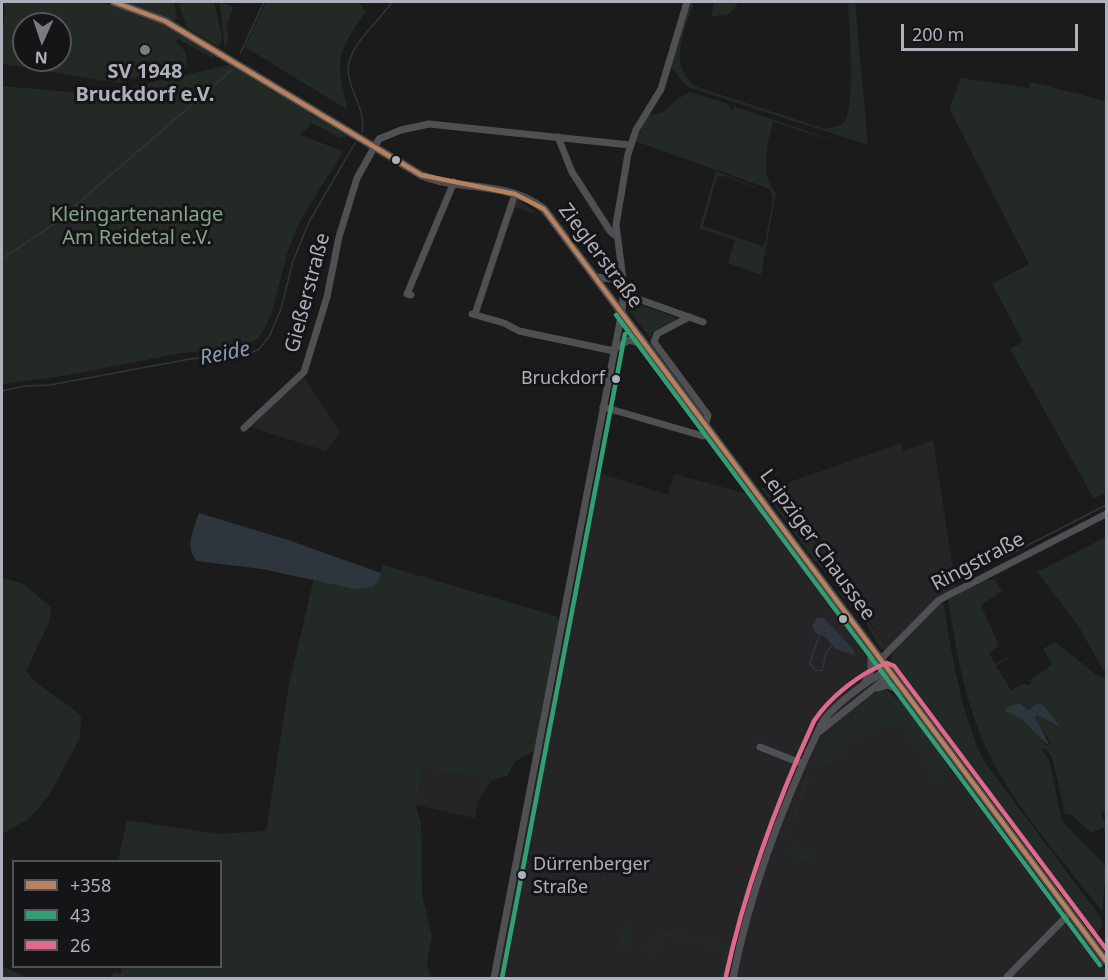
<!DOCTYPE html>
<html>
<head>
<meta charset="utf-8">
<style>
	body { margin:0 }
	#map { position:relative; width:1108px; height:980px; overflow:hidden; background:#1b1b1b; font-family:"Noto Sans",sans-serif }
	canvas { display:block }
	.frame { position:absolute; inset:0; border:3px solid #adb1bb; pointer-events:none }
	.legend { position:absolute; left:12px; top:860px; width:210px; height:108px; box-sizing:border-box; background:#151517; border:2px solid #525359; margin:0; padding:8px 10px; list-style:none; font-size:18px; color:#adb1bb }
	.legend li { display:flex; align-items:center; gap:12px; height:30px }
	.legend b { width:30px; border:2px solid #525359 }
	.north { position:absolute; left:12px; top:12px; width:60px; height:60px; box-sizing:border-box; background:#151517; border:2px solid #525359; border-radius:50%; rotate:183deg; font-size:16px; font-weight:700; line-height:24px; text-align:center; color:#adb1bb }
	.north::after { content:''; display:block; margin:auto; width:21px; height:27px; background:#7a7c83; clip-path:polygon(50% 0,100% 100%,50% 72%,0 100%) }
	.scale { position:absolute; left:901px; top:24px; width:177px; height:27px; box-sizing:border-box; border:3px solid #adb1bb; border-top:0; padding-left:8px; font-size:18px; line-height:21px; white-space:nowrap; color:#adb1bb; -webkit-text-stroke:4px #151517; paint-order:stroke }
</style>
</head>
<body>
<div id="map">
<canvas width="1108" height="980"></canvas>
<div class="frame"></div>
<ul class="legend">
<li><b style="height:8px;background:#b6815c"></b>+358</li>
<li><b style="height:8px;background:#339d73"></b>43</li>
<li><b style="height:8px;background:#de698b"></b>26</li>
</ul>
<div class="north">N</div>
<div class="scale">200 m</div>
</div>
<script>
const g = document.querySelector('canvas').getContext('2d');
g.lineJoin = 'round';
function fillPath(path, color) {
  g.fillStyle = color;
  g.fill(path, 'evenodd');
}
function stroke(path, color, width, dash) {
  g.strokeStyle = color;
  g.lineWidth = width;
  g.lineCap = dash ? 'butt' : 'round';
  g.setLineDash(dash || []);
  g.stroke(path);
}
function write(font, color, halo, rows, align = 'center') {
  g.font = font + ' "Noto Sans",sans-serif';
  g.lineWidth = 6;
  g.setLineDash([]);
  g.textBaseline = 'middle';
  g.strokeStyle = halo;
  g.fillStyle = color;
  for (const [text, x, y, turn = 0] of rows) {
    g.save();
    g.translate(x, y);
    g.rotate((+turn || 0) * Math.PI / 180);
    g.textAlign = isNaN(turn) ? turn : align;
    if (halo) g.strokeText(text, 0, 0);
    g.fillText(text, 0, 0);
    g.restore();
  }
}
fillPath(new Path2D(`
	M304,378l36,54 -14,19 -76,-24z
	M933,440l23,148 -23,13 -39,41 -9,1 -43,-57 7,-5 -19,-13 -5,-6 1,-6 -51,-69 127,-44 1,8z
	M596,472l72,23 6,-21 74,20 3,-1 73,99 65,100 174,219 43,59v8h-609z
	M424,768l68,12 -13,19 -4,19 -59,-13z`), '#252527');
fillPath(new Path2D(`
	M2,2h95l18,4 45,17 54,33 -1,2 -35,-19 -2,3 9,9 3,16 -42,7 -28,9 -115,-19 -1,-33 4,-23zM24,24h36v36h-36z
	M124,2h50l3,17 -6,2z
	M178,2h36l8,35 -3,10 -32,-19z
	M220,2l13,5 -7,23 3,3 -4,18z
	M266,2h94l-1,1 7,8c-30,44 -31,47 -18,99l-103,-63z
	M689,2h5c-9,29 -29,67 6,86l125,41 18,-5c14,-15 6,-99 5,-122h7l13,143 -180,-58 -17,-19z
	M714,2h25l-10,12 -18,3z
	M229,65l118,71 -7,2 -28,-15 -12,12 43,16 -45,74 -11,29 -16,62 -13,23 -20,9 -56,5 -119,23 -61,8v-298l113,10 2,-6z
	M961,78l68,10 2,-6 75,19v391l-12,7 -84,-150 13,-7 -31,-58 37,-20 -80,-156z
	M691,92l37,12 4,7 2,-4 8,2 112,38 -81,-25c-6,20 -13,56 3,71l-15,82 -33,-12 7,-23 -36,-11 17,-58 53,22 -45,-17 -7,1 -14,49 59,20 3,-4 8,-43 -3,-10 -135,-48 14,-26 13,-2 15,-14z
	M517,199l17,12 -2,2 -16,-6 -4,10 -2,-1z
	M632,302l43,15 1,3 -24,12 -2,6 -20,-26 -1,-8z
	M775,487l51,69 -1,6 4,6 7,-4 13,17 -7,6 42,56 10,-1 -8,7h-5l-14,-24 -28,-32 3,-8 -9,-12 -3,3 -15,-15 -54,-73z
	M1106,537v131l-3,2 -24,-43 -42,-55z
	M383,565l173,51 3,5 -25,130 -19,11 -8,14 -15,4 -68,-12 -8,37 5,19 1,70 10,43 -5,26 4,15h-321l4,-6 7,2 1,-5 -6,-2 104,-1v-104l-102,-1 9,-41 90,14 49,-3 23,-147 25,-106 41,11 23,-7z
	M2,578l20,5 29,24 -2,15 -23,49c14,19 38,28 55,45l-1,22 -32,59 -18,21 -28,16z
	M985,579l10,1 7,11 -21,14 18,41 -10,7 6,11 17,-8 -16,10 15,24 14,-7 2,3 5,-3 -2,-3 22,-15 -9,-16 12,-7 43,34 8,2v136l-6,-4 6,16 -14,7 -22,-19h-5l-13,-57 -8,-9 -3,1 8,11 13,61 42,43 2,7 -4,40c-38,-49 -89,-106 -115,-161 -22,-48 -31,-99 -39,-151zM1020,703l40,25 -22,-13 -3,2 16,27 -4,2 -37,-39z
	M943,601c9,55 17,109 41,160l117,157 1,9 -4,5 -6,-1 -200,-267 -1,-7 3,-6z
	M884,691c22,6 52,56 65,76l-3,6 -10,7 -5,-4 4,-3 -8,-10 -3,2 -2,-3 3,-3 -17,-22 -3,2 2,-5 -9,-10 -16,2 -8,6 -3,-3 -15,10 3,4 -5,-2 -12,9 2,4 -17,12 -13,-5 -1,-4c10,-23 47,-58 71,-66z
	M807,772l3,5 -23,62 -4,2z
	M793,841l8,3 -1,4 14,6 -4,8 -22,-7z
	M624,922l6,2v17l-5,7 -6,-1z
	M664,930l68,15 -5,33h-8l6,-25 -3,-5 -60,-13 -5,19 -13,-2z
	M2,966l26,12h-26z`), '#232a25');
fillPath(new Path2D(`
	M199,513l89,27 93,33 -3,9 -6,5 -17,2 -93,-20 -65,-8c-13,-13 -3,-33 2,-48z
	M817,617l8,2 28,30 2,6 -20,-6 -9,-12 -11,-4 -3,-7z
	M1020,703l9,7 9,-7 6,3 17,22 -23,-13 -3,2 15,29c-17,-10 -23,-29 -44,-34l-1,-4z`), '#2e353d');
stroke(new Path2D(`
	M240,54l24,-52
	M362,132c6,-25 -21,-48 -12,-73 7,-21 30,-39 42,-57
	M2,259l52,-35 178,-154
	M2,391l22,-5 26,-1 140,-26 56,-5 12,-4 11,-13 12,-28 12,-48 16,-39 46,-79
	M1003,558l103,-53
	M819,636l-9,27 5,7 7,1 4,-18 6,-8`), '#2e353d', 1.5);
stroke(new Path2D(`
	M558,137l14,35 38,59 6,5
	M597,277l13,2 12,-8
	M624,294l79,28
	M411,295l-4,-1 47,-112
	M472,314l32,9 15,8 95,20
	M475,314l38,-114
	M689,317l-32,17 -3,8 54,73 -2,8
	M614,349l15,-9 15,4
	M603,407l100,29
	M244,428l60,-56 23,-75 12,-60 18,-59 22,-39 22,-9 28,-6 201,21
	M880,660l59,-60 167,-86
	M865,683l6,-13v-22
	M878,688l10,-3 16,7
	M820,731l64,-51 4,-10
	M760,747l43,17
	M1007,977l63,-64
	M494,978l128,-667 2,-24 -8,-62 12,-71 8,-24 25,-41 26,-87
	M733,978c17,-87 50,-174 88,-253 9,-18 50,-47 67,-55`), '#4f5054', 7);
stroke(new Path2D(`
	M114,2l51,19 256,154c41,17 86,5 123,34l562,752`), '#4c4d50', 8);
stroke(new Path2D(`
	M114,2l51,19 256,154 94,19 29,15 562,752`), '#b6815c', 4.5);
stroke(new Path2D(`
	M616,315l484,650
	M502,978l123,-644`), '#339d73', 4.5);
stroke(new Path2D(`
	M726,976c19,-88 50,-172 88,-255 16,-24 46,-48 73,-58l7,3 212,283`), '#de698b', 4.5);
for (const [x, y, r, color] of [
	[145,50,6,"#7a7c83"],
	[396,160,5,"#adb1bb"],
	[616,379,5,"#adb1bb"],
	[843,619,5,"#adb1bb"],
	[522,875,5,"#adb1bb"]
]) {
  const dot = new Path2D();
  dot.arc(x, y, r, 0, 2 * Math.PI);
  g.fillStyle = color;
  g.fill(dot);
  stroke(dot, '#151517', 2);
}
write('18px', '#adb1bb', '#151517', [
	["Bruckdorf",605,379],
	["Dürrenberger",533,865,"left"],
	["Straße",533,888,"left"]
], 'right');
write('bold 20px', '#adb1bb', '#151517', [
	["SV 1948",145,72],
	["Bruckdorf e.V.",145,95]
]);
write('20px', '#85a589', '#151517', [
	["Kleingartenanlage",137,215],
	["Am Reidetal e.V.",137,238]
]);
write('20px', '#adb1bb', '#151517', [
	["Zieglerstraße",600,256,53],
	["Gießerstraße",308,293,-75],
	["Leipziger Chaussee",817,545,54],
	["Ringstraße",978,562,-28]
]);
write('italic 21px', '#869cb4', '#151517', [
	["Reide",225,354,-11]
]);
</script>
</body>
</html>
